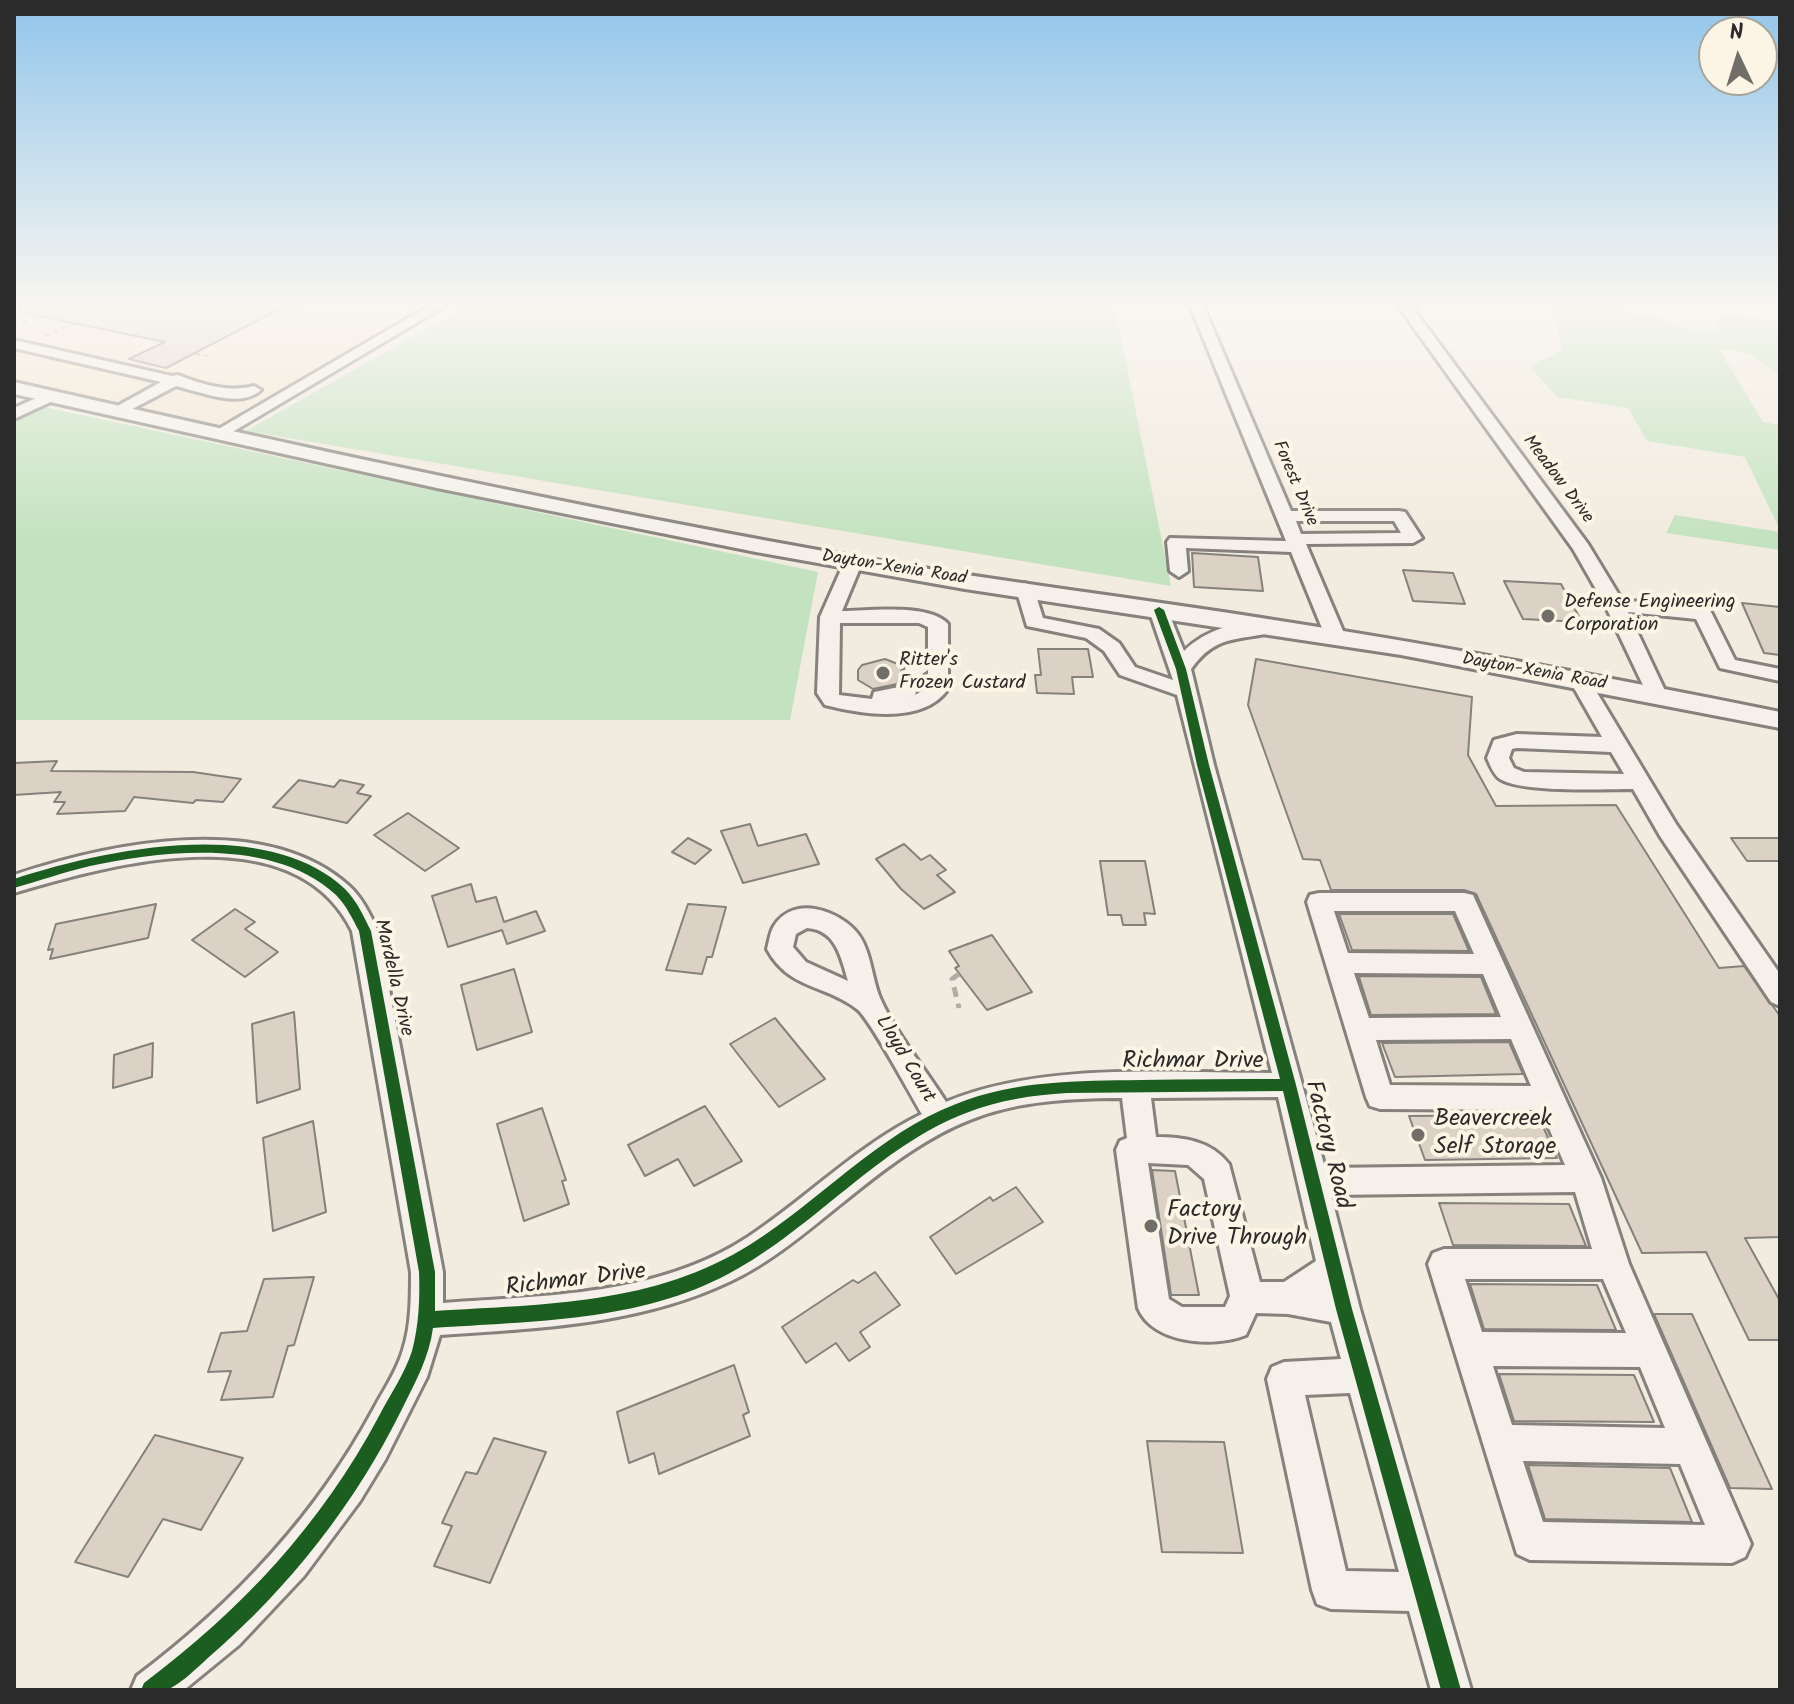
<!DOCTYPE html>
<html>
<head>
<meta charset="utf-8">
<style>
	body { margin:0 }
	#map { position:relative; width:1794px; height:1704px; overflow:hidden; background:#f2ebdf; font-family:Kalam,sans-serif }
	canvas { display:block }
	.frame { position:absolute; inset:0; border:16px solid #2b2b2b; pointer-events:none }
	.north { position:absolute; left:1698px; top:16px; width:80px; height:80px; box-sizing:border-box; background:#fcf5e5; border:2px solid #a8a49b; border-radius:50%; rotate:356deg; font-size:22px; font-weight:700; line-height:32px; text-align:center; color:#2b2b2b }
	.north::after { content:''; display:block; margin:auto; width:28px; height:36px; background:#716e6a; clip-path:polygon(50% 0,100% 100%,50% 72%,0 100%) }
</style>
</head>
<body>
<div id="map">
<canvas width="1794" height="1704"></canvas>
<div class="frame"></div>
<div class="north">N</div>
</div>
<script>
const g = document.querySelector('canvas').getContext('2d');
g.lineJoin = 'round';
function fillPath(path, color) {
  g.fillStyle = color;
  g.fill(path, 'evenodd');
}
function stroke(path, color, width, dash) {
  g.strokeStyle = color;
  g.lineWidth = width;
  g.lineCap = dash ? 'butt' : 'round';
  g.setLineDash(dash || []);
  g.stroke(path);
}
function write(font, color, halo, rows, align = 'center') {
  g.font = font + ' Kalam,sans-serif';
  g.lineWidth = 8;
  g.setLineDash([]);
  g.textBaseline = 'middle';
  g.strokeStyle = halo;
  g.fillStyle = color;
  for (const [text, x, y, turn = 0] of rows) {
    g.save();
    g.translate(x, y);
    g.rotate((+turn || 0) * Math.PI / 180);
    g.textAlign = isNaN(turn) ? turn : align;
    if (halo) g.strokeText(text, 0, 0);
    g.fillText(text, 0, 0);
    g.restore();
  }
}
fillPath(new Path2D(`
	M14,303h443l-239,131 -204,-46z`), '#f5e6d1');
fillPath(new Path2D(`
	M472,303h642l57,283 -925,-155z
	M1513,303h101l18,10 31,5 12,8 40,6 2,-19 63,8v55l-32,-23 -29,-4 44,73 17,3v105l-35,-73 -98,-16 -19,-33 -71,-11 -27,-30 32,-17 -9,-40z
	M44,407l774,165 -28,148h-776v-301z
	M1675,515l105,17v18l-114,-17z`), '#c3e2bf');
const building = new Path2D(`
	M21,303h270l-125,65 -37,-9 36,-17 -145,-30z
	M1192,553l66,4 5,34 -69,-4z
	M1403,570l50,3 12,31 -52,-3z
	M1504,581l57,3 21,38 -59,-3z
	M1742,603l38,4v48l-16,-2z
	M1038,649h50l5,28h-21l2,17 -37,-1 -2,-18h6z
	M885,659l18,7 -6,18 -24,5 -15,-9v-10l4,-5z
	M1256,659l216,38 -4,58 28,51 120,-1 103,163 25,-2 36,50v221l-35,1 35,63v39h-31l-43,-88 -64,1 -166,-359 -12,-4h-133l-11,-30 -17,-1 -55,-154z
	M57,761l-6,10 142,1 48,7 -18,23 -27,-2 -3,3 -59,-6 -9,14 -68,3 8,-12h-11l7,-10 -47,3v-32z
	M299,780l35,7 6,-7 24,5 -7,8 14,3 -24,27 -74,-16z
	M408,813l51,35 -34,23 -51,-36z
	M750,824l8,22 48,-12 13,30 -76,19 -22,-52z
	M688,838l23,12 -16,14 -23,-12z
	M1731,838h49v23h-33z
	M904,844l17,16 9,-5 16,15 -9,5 18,17 -31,17 -23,-20 -25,-30z
	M1100,861h45l10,53 -11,-1 2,12h-23l-2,-10h-13z
	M471,884l5,18 20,-5 8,25 32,-11 9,20 -38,13 -5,-14 -54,17 -16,-51z
	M156,904l-8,34 -98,21 3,-10 -5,1 8,-26z
	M688,904l38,3 -14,50h-5l-5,17 -36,-4z
	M235,909l20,13 -10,7 33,23 -33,25 -53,-37z
	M1339,914h114l16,37 -117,-1z
	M992,935l40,57 -45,18 -32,-42 4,-2 -10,-15z
	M514,969l18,63 -55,18 -16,-65z
	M1361,976l120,1 15,37 -125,1 -12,-38z
	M294,1012l6,77 -43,14 -5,-79z
	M775,1018l50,61 -46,28 -49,-63z
	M1509,1042l14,32 -128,3 -13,-34z
	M153,1043l-1,34 -39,11 1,-33z
	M705,1106l37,55 -48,25 -16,-27 -33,17 -17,-31z
	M542,1108l24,72 -4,1 7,23 -45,17 -27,-97z
	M1538,1115l19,43 -132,2 -16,-44z
	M313,1121l13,91 -53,19 -10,-93z
	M1152,1170l23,1 24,124h-28z
	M1016,1187l27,35 -87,52 -26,-37 60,-40 3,4z
	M1439,1203l130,1 17,42 -133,-1z
	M875,1272l25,33 -40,27 10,15 -21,14 -13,-18 -30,20 -24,-36 71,-47 5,3z
	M314,1277l-20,68 -6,1 -15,51 -52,3 10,-29 -23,1 13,-39 26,-2 17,-52z
	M1470,1284l127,1 19,45 -132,-1z
	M1654,1314h38l80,175 -42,-1z
	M734,1365l15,47 -6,3 7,21 -91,38 -5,-21 -25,10 -12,-51z
	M1499,1374l135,1 20,47 -140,-1z
	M155,1435l88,23 -42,72 -38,-11 -35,58 -53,-15z
	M494,1438l52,14 -56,131 -56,-17 18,-40 -10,-3 24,-51 11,2z
	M1147,1441l77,1 19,111 -81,-1z
	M1528,1465l142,3 22,54 -147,-3z`);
fillPath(building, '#dcd1c5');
stroke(building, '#85817c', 2);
const minor = new Path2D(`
	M434,303h16l-226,134h-12l-2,-3z
	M1189,303h13l89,208h108l6,1 17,26 -9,5 -107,1 40,94 -3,4h-14l-3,-4 -35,-86 -105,-4 2,23 -9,6 -9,-6 -3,-29 3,-4 116,3zM1296,521h98l7,12 -100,1z
	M1396,303h13l179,241 34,56 88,10 25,50 45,9v12l-60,-13 -24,-49 -68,-7 39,83 -3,5h-14l-45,-95 -32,-56z
	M14,340l158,36 6,-1c23,9 50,18 76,11l7,4c-21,19 -60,2 -85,-4l-59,31 -8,-5 3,-3 49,-27 -147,-34z
	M52,391l8,5 -3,3 -43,20v-11z
	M853,558l9,5 -20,48c27,0 87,-8 106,13v65c-25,36 -87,25 -123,16l-8,-12 3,-76 24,-54zM840,623h79l9,4v26l-22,14 -7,20 -25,5 -2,7 -33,-4zM928,670v18l-19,10 6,-3 7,-21z
	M1025,583l9,6 9,29 56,11 20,14 16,24 38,13 -24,-70 3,-4h14l18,45c21,-21 60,-34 90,-27l3,4 -3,4c-36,9 -58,2 -83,37l23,96 111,403 240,-3 -24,-55 -161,-1 -10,-3 -4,-9 -59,-195 3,-7 9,-2h145l9,2 128,283 28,86 122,280 -6,13 -13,6 -202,-3 -13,-6 -89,-290 5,-11 11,-4h148l-17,-57 -244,3 29,114 111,381h-40l-22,-79 -78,-2 -14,-5 -5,-14 -45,-211 5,-12 12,-5 57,-3 -10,-37 -43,-8 -32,-1 -10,22c-32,13 -93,9 -108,-27l-22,-158 4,-9 7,-3 -5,-40c-133,0 -179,23 -281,106 -35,28 -70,58 -110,77 -92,44 -191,47 -291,54l-13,42 -42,83 -25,41 -56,75 -65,69 -55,45h-53l6,-14c97,-73 178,-159 236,-266 10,-19 24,-39 30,-60 8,-25 8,-52 8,-78l-59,-341c-58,-118 -241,-67 -338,-38v-18c96,-32 250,-64 334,10 14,12 22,30 30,46l65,341v31c105,-8 215,-7 305,-66 59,-39 110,-92 174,-123 -12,-20 -52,-95 -65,-105 -32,-25 -68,-19 -90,-60 2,-7 3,-17 7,-23 20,-32 66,-15 84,8 13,17 14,45 22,64 15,34 45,71 66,104 95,-40 223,-29 326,-29l-95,-378 -57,-20 -16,-24 -18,-13 -59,-12 -11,-37zM1334,911h121l19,43 -126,-1zM807,928c29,2 34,29 41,53l-42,-19 -13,-15 3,-13zM1354,973l129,1 18,43 -132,1zM1511,1039l20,47 -141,-1 -14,-45zM1278,1097l38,164 -32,21h-24l-31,-118c-18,-23 -45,-27 -73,-27l-5,-39zM1148,1163l40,2 16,14 26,117 -5,11h-43l-13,-8zM1465,1279h138l23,54 -144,-1zM1493,1366l147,1 25,61 -153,-3zM1350,1393l49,179 -53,-1 -41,-176zM1523,1461l157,3 25,61 -162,-3z
	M1580,675l10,6 86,143 104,150v32l-9,-4 -111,-166 -27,-47c-30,0 -110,4 -133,-10 -6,-4 -10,-14 -13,-21l7,-18 23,-6 85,3 -32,-56zM1517,748l94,4 13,22 -100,-2 -10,-4 -5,-10 3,-9z`);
const major = new Path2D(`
	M14,382c282,64 564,126 849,176 136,24 274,40 411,62 169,26 338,58 506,92v16l-379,-73 -436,-66 -209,-37 -319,-64 -423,-94z`);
stroke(minor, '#85817c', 6);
stroke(major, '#85817c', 6);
stroke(new Path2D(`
	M285,306l15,3
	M14,326l25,-10
	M45,336l29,-13
	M195,354l14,2`), '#b0ada9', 2, [5, 4]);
stroke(new Path2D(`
	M959,974l-7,5 7,29`), '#b0ada9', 5, [10, 7]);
fillPath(minor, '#f5f1ea');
fillPath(major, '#f5f1ea');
fillPath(new Path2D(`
	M1159,607l5,3 22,59 23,96 87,320 56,224 109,381h-20l-105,-381 -53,-218 -216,2c-35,2 -68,7 -101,20 -87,33 -153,116 -236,160 -90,49 -198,48 -297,55 -4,29 -17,53 -30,79 -47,96 -113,180 -194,250 -10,9 -32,31 -44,33 -7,2 -17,0 -24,0l3,-7c98,-74 177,-158 235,-267 11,-21 26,-43 33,-65 7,-26 8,-53 7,-79l-60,-341c-7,-13 -13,-26 -23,-36 -61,-57 -171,-45 -246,-29 -26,6 -51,15 -76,22v-9c91,-30 253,-64 331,10 12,12 19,28 26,42l64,341v39c110,-7 220,-6 316,-67 70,-44 127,-110 205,-140 60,-24 121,-23 185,-24 46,-1 93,-1 139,-1l-83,-314 -21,-96 -22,-59z`), '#1b5e20');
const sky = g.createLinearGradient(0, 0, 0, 542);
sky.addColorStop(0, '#91c5ea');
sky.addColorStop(0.56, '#f9f6f1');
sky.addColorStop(1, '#f9f6f100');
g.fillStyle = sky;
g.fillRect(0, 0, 1794, 542);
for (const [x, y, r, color] of [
	[1548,616,8,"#716e6a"],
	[883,673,8,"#716e6a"],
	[1418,1135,8,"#716e6a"],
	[1151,1226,8,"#716e6a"]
]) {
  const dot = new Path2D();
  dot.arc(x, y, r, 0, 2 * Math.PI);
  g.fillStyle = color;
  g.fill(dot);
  stroke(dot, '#fcf5e5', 3);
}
write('18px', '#2b2b2b', '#fcf5e5', [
	["Meadow Drive",1557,480,53],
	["Forest Drive",1294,484,67],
	["Dayton-Xenia Road",894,569,9],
	["Dayton-Xenia Road",1534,673,10]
]);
write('20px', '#2b2b2b', '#fcf5e5', [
	["Defense Engineering",1564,604],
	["Corporation",1564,627],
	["Ritter's",899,662],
	["Frozen Custard",899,685]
], 'left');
write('20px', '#2b2b2b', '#fcf5e5', [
	["Mardella Drive",392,978,77],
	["Lloyd Court",904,1060,59]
]);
write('24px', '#2b2b2b', '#fcf5e5', [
	["Richmar Drive",1193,1063],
	["Factory Road",1326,1145,76],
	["Richmar Drive",576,1282,-7]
]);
write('24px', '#2b2b2b', '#fcf5e5', [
	["Beavercreek",1434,1121],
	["Self Storage",1434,1149],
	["Factory",1167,1212],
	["Drive Through",1167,1240]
], 'left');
</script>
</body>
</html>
